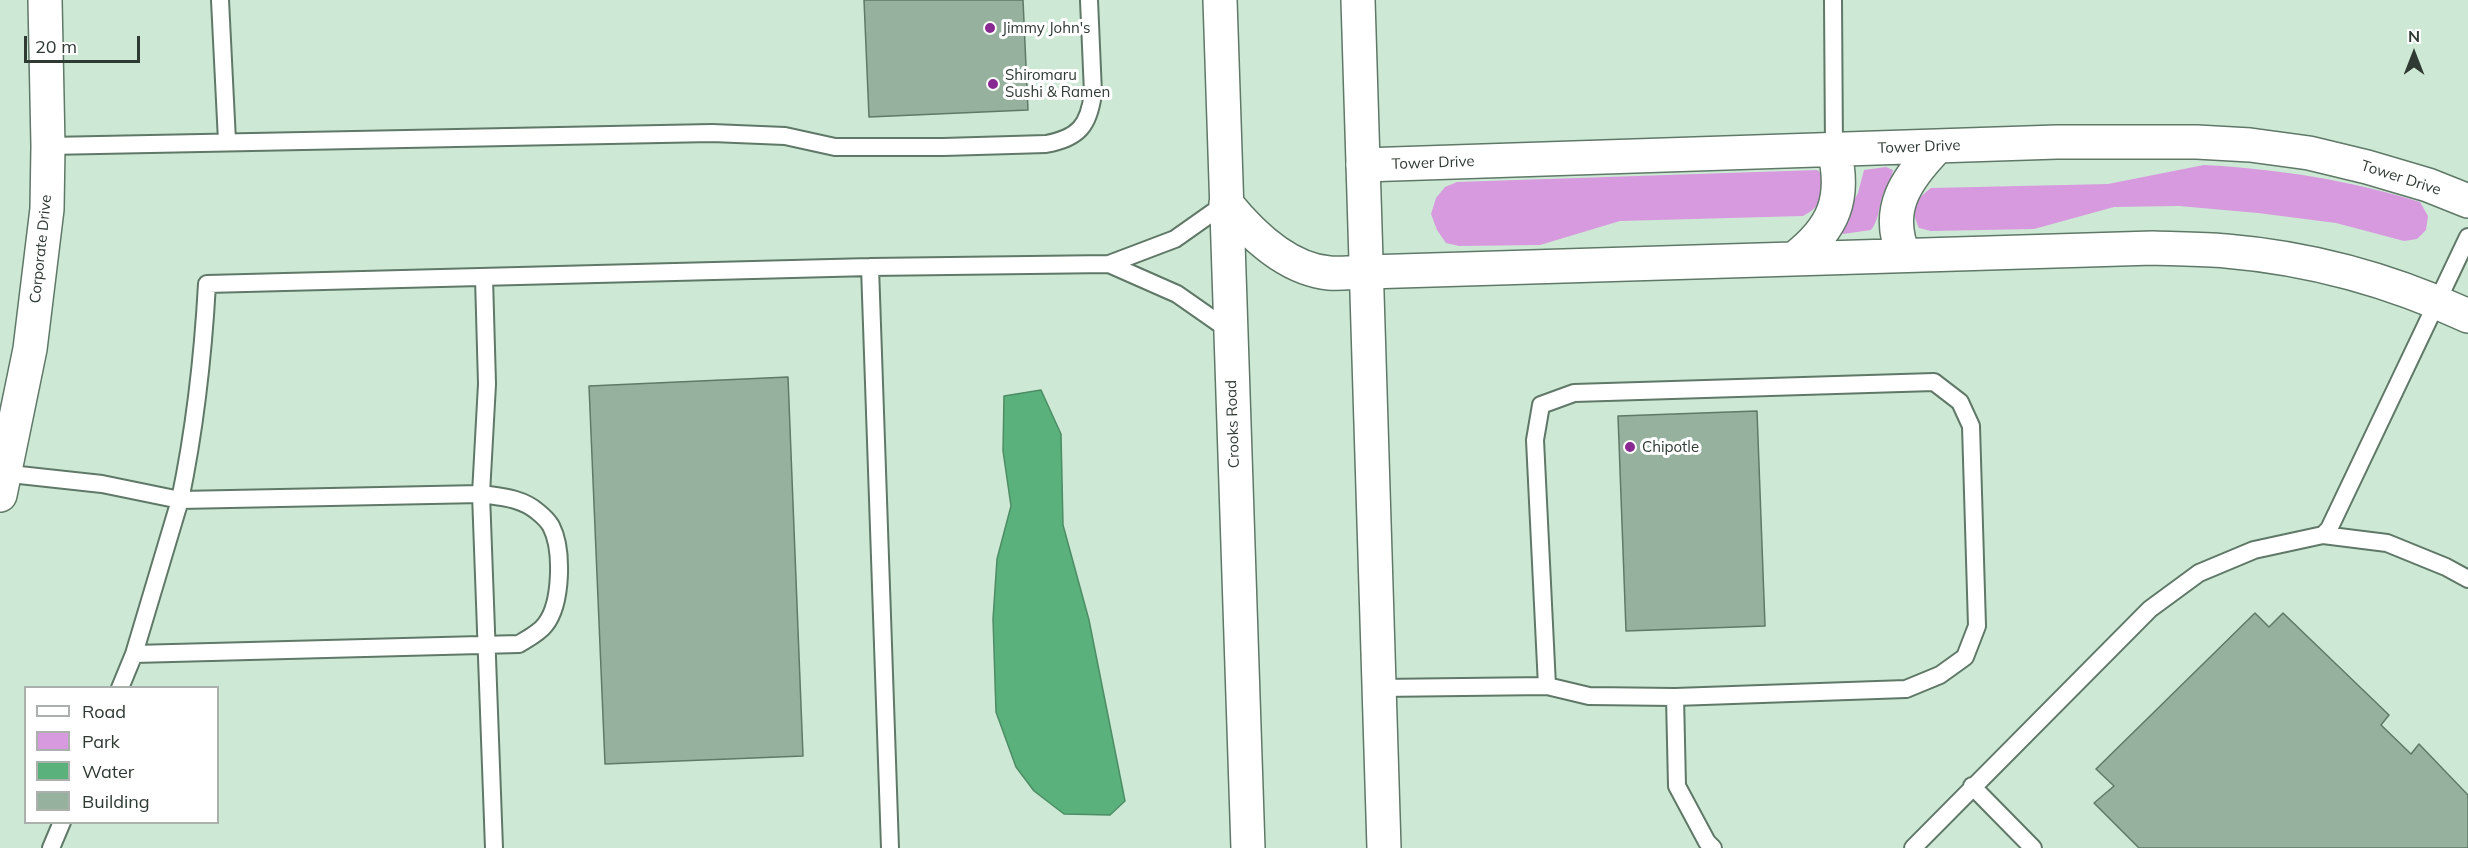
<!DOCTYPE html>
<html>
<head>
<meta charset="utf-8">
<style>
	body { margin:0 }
	#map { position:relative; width:2468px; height:848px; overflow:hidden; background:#cde9d5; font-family:Mulish,sans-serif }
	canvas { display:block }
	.legend { position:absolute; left:24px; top:686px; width:195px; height:138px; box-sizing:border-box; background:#fff; border:2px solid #acb0ad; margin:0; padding:8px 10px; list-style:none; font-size:18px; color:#2f3a32 }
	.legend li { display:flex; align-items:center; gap:12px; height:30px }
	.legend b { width:30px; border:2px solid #acb0ad }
	.north { position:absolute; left:2384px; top:24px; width:60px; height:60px; -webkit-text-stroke:4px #fff; paint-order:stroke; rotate:0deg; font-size:16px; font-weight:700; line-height:24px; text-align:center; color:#2f3a32 }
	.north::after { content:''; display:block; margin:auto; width:21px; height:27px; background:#2f3a32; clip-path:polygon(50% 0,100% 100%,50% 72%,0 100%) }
	.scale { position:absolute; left:24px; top:36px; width:116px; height:27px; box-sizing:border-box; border:3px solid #2f3a32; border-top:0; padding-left:8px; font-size:18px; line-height:21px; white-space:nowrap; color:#2f3a32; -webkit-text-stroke:4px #fff; paint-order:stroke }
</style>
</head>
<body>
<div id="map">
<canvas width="2468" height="848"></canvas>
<ul class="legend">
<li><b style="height:8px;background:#fff"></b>Road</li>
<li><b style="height:16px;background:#d89ade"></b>Park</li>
<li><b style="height:16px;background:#5ab17b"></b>Water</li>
<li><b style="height:16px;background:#96b19e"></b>Building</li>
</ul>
<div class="north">N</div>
<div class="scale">20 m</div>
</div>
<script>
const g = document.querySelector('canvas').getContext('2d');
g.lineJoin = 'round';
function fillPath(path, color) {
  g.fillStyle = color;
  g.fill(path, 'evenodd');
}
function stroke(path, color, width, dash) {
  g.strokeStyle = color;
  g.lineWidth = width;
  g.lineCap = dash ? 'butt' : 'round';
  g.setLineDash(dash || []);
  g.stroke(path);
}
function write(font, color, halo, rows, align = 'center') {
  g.font = font + ' Mulish,sans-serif';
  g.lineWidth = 6;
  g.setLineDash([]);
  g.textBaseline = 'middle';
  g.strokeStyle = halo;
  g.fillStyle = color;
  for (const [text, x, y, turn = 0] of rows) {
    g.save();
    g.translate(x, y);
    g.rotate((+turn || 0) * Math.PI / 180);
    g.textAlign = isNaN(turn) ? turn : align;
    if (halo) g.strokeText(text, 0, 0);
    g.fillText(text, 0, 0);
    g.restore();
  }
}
fillPath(new Path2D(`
	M2204,165c74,4 145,15 216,37l8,14 -2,14 -9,9 -13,2 -68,-18 -78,-10 -79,-7 -65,1 -80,22 -103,2 -12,-3c-9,-20 -5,-27 12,-40l177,-4z
	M1886,167l7,3c-1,10 -8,18 -11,27 -3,12 -4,24 -11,33l-28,4 -5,-4 20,-37 6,-23z
	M1817,170l7,6c-3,20 -1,30 -21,40l-183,5 -80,24 -81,1 -13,-3 -9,-13 -6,-16 5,-16 9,-11 12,-5z`), '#d89ade');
const water = new Path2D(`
	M1041,390l20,44 2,91 26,95 36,181 -15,14 -46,-1 -30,-23 -18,-24 -20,-55 -3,-93 4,-60 14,-53 -8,-55 1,-55z`);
fillPath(water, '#5ab17b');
stroke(water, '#4d8d65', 1.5);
const building = new Path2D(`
	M864,0h159l5,110 -159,7z
	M788,377l15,379 -198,8 -16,-378z
	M1757,411l8,215 -139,5 -8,-215z
	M2255,613l14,14 14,-14 106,102 -8,10 30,29 8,-10 49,51v53h-329l-45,-45 20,-17 -18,-17z`);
fillPath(building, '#96b19e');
stroke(building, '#607968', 1.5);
const service = new Path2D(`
	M220,0l7,141
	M1833,0l1,150
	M48,146l664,-13 73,3 50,11h108l103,-3c33,-6 43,-19 47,-51l-4,-93
	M1109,264l68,30 53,37
	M870,267l20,581
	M484,278l3,106 -6,110 13,354
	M1,473l101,11 78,16c15,-72 23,-143 27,-216l663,-17 239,-3 66,-25 51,-36
	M481,494c21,3 41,4 57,18 5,4 10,9 13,14 12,23 11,78 -6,99 -6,8 -18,14 -26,19l-385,10 46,-154z
	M2323,535l64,8 59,24 22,12
	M120,688l14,-34
	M1379,688l168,-2 42,10 86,1 231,-8 34,-14 25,-18 12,-31 -6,-200 -11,-24 -26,-20 -360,11 -33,12 -6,35 12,246
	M1675,697l2,89 30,56 6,6
	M1972,786l61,62
	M51,848l11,-26
	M1913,848l237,-239 49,-36 55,-23 69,-15 6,-6 139,-292`);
const tertiary = new Path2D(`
	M1363,165l694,-23h140l53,3 59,8 58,14 61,18 40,16
	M1904,255c-20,-45 2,-76 33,-108
	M1795,258c39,-30 51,-60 39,-108
	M1367,272l786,-24c24,1 49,1 73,3 83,7 167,30 242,65
	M0,495l30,-146 17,-140 1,-63 -3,-146`);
const secondary = new Path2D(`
	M1220,0l28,848
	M1358,0l26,848
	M1226,203c25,31 61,66 103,70 12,1 26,-1 38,-1`);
stroke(service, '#5f7867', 20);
stroke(tertiary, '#5f7867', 36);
stroke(secondary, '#5f7867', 36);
stroke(service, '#fff', 16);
stroke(tertiary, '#fff', 33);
stroke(secondary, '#fff', 33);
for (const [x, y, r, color] of [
	[990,28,6,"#892a93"],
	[993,84,6,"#892a93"],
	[1630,447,6,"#892a93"]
]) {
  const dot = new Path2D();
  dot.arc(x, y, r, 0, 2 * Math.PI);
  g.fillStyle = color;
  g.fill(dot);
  stroke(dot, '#fff', 2);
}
write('15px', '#2f3a32', '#fff', [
	["Jimmy John's",1002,28],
	["Shiromaru",1005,75],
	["Sushi & Ramen",1005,92],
	["Chipotle",1642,447]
], 'left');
write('15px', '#2f3a32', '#fff', [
	["Tower Drive",1919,147,-2],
	["Tower Drive",1433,163,-2],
	["Tower Drive",2401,178,18],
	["Corporate Drive",41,249,-84],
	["Crooks Road",1233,424,-92]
]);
</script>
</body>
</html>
